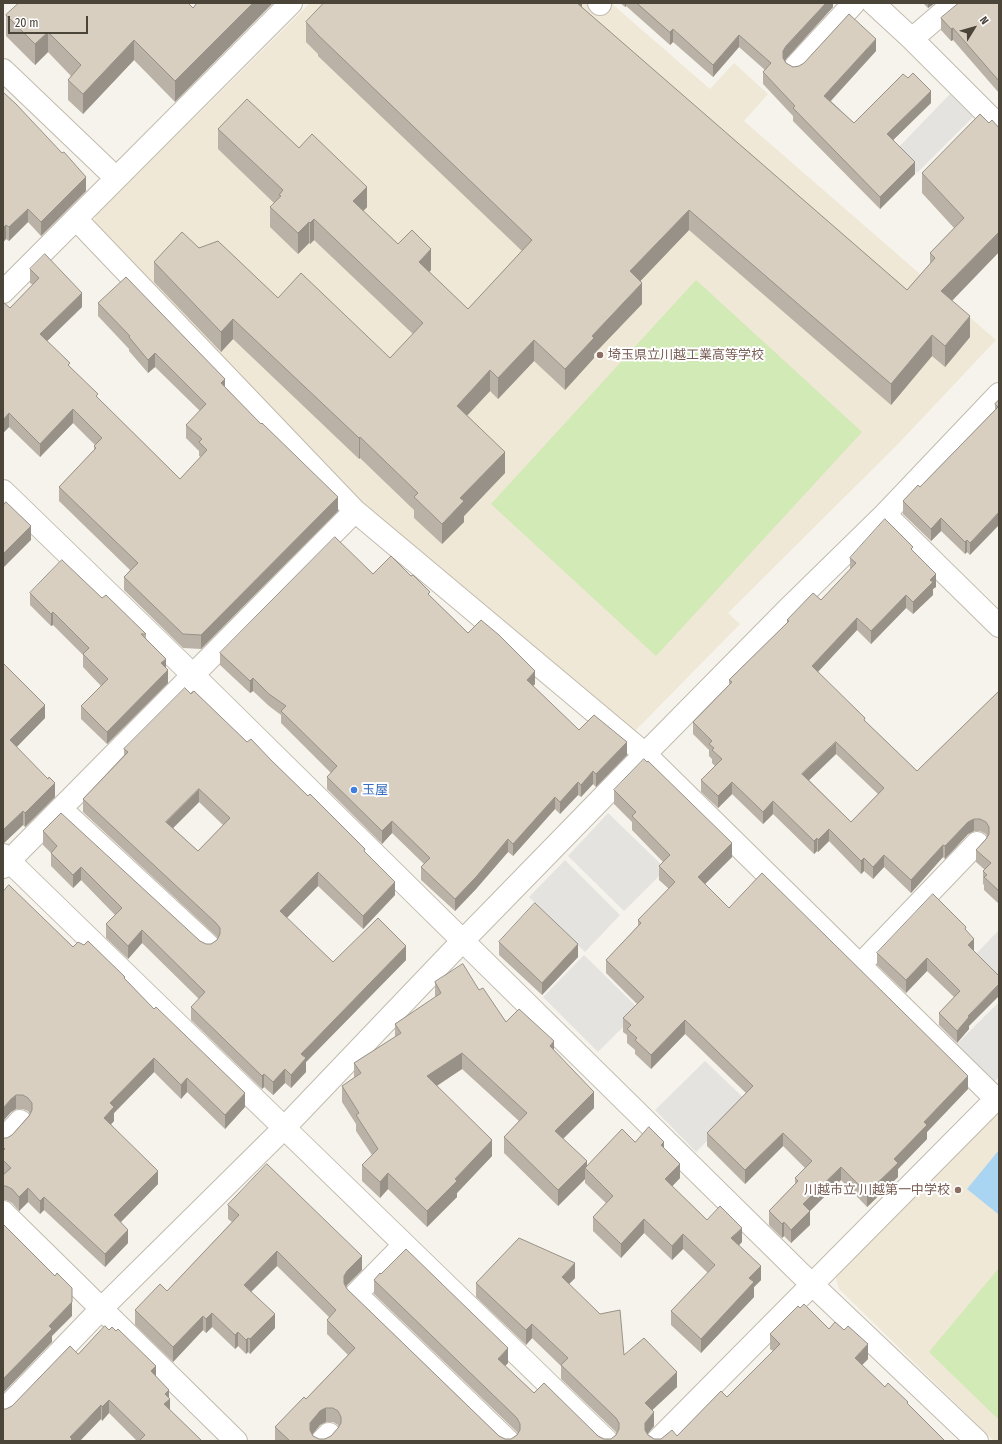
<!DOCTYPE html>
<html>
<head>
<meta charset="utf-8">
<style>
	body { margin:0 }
	#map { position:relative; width:1002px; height:1444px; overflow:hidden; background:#f6f3ec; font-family:"Fira Sans Condensed",sans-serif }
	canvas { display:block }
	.frame { position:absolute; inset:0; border:4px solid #4b4439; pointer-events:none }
	.north { position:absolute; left:954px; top:8px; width:40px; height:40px; -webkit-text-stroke:3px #fff; paint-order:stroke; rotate:53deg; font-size:11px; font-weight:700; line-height:16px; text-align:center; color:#4b4439 }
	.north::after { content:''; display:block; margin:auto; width:14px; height:18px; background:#4b4439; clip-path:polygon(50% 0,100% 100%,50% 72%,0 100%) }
	.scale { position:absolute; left:8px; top:16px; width:80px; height:18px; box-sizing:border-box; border:2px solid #4b4439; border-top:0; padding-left:5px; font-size:12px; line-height:14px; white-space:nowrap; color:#4b4439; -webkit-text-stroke:3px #fff; paint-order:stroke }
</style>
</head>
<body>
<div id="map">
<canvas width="1002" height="1444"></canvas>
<div class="frame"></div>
<div class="north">N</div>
<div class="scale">20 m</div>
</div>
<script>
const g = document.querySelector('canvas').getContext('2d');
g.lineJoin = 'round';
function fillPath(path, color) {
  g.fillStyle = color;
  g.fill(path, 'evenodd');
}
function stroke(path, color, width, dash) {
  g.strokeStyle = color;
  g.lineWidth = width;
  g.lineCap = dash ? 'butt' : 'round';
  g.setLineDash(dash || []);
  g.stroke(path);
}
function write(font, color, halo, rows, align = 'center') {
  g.font = font + ' "Fira Sans Condensed","Noto Sans JP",sans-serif';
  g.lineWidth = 4;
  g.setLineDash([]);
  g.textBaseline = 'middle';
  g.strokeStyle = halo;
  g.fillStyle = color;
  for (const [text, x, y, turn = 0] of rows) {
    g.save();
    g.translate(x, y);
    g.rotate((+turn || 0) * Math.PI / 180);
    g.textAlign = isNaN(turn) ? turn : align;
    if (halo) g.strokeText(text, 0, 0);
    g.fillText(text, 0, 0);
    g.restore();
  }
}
fillPath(new Path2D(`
	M310,3h301l99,86 24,-26 34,31 -24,27 252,219 -97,103 -171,170 12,11 -105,107 -275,-228 -267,-280 3,-8z
	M999,1105v336h-5l-155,-152 -4,-13z`), '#efe8d6');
fillPath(new Path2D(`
	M696,280l166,152 -206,224 -165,-152z
	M999,1268v152l-70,-68z`), '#d2eab5');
fillPath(new Path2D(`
	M950,94l23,23 -56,56 -22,-22z
	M608,813l58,56 -42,42 -56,-55z
	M565,860l55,55 -35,37 -56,-55z
	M998,931h1v52l-27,-25z
	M584,955l56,55 -42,42 -55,-55z
	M999,1002v75l-5,5 -38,-37z
	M705,1061l42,40 -51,51 -41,-42z`), '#e5e3e0');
fillPath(new Path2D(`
	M999,1150v63l-1,1 -31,-25z`), '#a9d4f2');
const minor = new Path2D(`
	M599,3l1,1
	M873,3l39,36 87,87
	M912,39l42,-36
	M795,67l59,-64
	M3,70l113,108
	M76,219l279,292 290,243 351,345
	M3,292l288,-289
	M3,491l190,184 607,598 177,168
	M885,514l114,112
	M61,809l147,136
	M3,855l604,586
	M3,867l352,-356
	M860,965l117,-122
	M3,1140l17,-19
	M3,1212l233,229
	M404,1245l-48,49 152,147
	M3,1411l99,-103 182,-180 166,-174 195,-200 144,-146 96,-94 114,-120
	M322,1441l7,-7
	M657,1441l342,-345`);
stroke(minor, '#c2bbae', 24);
stroke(minor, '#fff', 22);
fillPath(new Path2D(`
	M188,3l-13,99 -41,-42 -51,54 -15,-14v-20l3,-4 -23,-24 -13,13 -29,-29v-21z
	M582,3v5l325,282 23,-26v-11l24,-25 -32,-35v-20l77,79 -47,49 18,36 -25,30 -13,-11 -41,49 -202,-175 -49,51 2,23 -48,50v4l-29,32 -31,-29 -36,38 -8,-8 -23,25 38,57 -41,43v6l-22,22 -28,-26v-8l-54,-52 -1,1 -126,-120 -12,13 -67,-70v-20l45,-14 79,50 112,60 23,-24 -99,-94 -4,4 -1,-1 -11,11 -28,-27v-20l4,-4 -56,-54v-20l81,19 68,59 -4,4 35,33 33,26 -2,2 39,37 54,-58 -204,-195v-2l-12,-12v-20z
	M620,3h213v4l-47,52 -1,2 1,2 7,4 6,-1 77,-15 -45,50 23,22 77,-20 -38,37 22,34 -35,35 -87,-88v-5l-30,-32v-12l2,-2 -26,-23 -26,30 -40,-35 -3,3 -44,-39 -1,1z
	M923,3h12l-7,5z
	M999,3v90l-46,-53 -2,1 -10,-11v-12z
	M3,92l83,99 -45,45 -13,-14 -19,19 -3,-2 -3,3z
	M30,269l52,38 -35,34 51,57 82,81 21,-22 -2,-1v-5l-13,-13v-13l14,-14 -45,-44 -7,6 -19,-22v-2l-31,-33v-13l127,84 113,124 -137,138 -18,-1 -59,-58v-13l6,-7 -71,-69v-14l35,-37v-4l1,-1 -22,-22 -33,34 -31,-30 -6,6v-131l7,6 23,-23 -3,-2z
	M999,400l-29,155 -3,-3 -2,2 -24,-23 -10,10 -28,-27v-13l17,-14 75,-77v-6z
	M913,551l23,36 -3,2v6l-20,19 -7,-6 -35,36 -14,-14 -39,42 47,49 52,50 82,-80v213l-15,-14v-5l-1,-1v-13l2,-1 -9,-8v-12l10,-11 1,-2 -1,-3 -6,-3h-6l-6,3 -23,25 -2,-2 -32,36 -27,-26 -11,12 -9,-8 -3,3 -32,-33 -11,11 -1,-1 -3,3 -41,-40 -10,10 -31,-30 -14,14 -17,-16v-12l14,-14 -3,-3v-4l-3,-3v-6l-16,-16v-12l36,-37v-5l58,-57v-3l34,-20 29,-30v-12zM836,754l42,40 -27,28 -42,-42z
	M373,574l57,22 38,37 67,51 -2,2 46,44 48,25 -31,32 -3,-3 -12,13 -3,-2 -18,19 -5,-5 -42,47 -5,-4 -32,37 -21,22 -34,-31v-13l3,-3 -32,-31 -10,11 -55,-55v-12l4,-4 -50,-50v-8l-12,-9 -16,-15 -3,2 -30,-28v-12z
	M30,593l72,5 44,36v4l20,31 2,14 -61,61 -26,-25v-13l20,-20 -18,-19v-12l-30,-30 -2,1 -21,-21z
	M3,663l42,55 -29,29 39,50 -30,30 -2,-2 -19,18h-1z
	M191,694l56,48 25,19 93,92 30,42 -32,34 -45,-43 -32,32 47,44 73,-2 -100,102v10l-15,16 -6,-5 -12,12 -9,-8 -2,2 -71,-69v-13l8,-8 -57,-56 -14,16 -22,-21v-14l9,-9 -34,-35 -8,8 -22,-22v-13l-8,-8v-14l157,110 6,3h5l6,-4 1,-2 -2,-2 -133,-124v-13l41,-44v-6zM199,802l24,23 -25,26 -25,-23z
	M614,790l118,67 -27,27 24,24 239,181 -41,43v7l-29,30v8l-31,30 -26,-27 -31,31v14l-19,18 -7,-7 -2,2 -13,-13v-14l26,-27v-6l10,-10 -22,-22 -38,38 -38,-38v-13l39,-40 -61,-59 -34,35 -16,-15v-4l-8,-7v-8l-4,-3v-14l14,-14 -31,-31v-13l32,-34v-6l31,-31 -10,-9v-14l4,-4 -31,-32v-8l-18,-18z
	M966,931l3,98 -12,14 -18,-18v-12l15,-16 -27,-26 -21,22 -29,-28v-12z
	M499,942l79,15 -36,38 -43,-40z
	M73,947l52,32 120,128 -20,22 -38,-37 -6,7 -27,-27 -40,41v8l-3,3 47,60 -37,38 7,21 -23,24 -61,-57 -4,4 -12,-12 -9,9 -7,-8 -6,-3h-3v-25h1l-1,-1v-36h4l5,-3 18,-21 -2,-3 -5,-2h-7l-5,3 -8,9z
	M435,982l44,8 27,32 48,29 40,57 -31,30 24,28 48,-24 29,6 16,30 -8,8 35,34 35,22 -3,3 22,35 -7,7v10l-53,56 -30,-28v-14l37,-38 -25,-24 -11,11 -28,-27 -23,25 -28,-27v-14l13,-14 -21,-20v-4l-27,27 -54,-53v-16l15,-16 -57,-52 -25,17 55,70 -35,37v4l-30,30 -39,-38 -8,9 -18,-17v-16l10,-10 -16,-24v-7l-14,-22v-16l12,-8v-15l41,-26v-13l40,-26z
	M228,1205l134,65 -15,15 -1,2 1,2 152,147 6,3h6l6,-4 1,-1 -1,-2 -143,-138v-14l134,83 -3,3 29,27 64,43 6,3h7l5,-4 1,-1 -1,-2 -55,-53v-13l-29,-28 -6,7 -50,-48v-14l99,-5 -6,6 55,71 53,32 -25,23 2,16 -7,8 7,5h7l16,-3 50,-39 46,-46 -3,-2v-15l59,-5 39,30 -6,6 23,22 23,18 37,36h-670v-14l31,-28 42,-44 -21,-21v-14l2,-3 -52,-51 -26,25 24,37 -25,26 -2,-2 -2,2 -8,-8 -3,3 -23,-22 -6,6 -3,-3 -30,32 -38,-37v-15l32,-19 65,-69 -4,-3zM326,1422h7l5,3 1,2 -8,9 -6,3h-6l-6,-3v-2l7,-9z
	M78,1354l78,23 13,21 1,12 32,31h-65l-28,-28 -7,8 -1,-2 -95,-10 6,-3z`), '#bab2a6');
fillPath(new Path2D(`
	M253,3h20l-98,99v-21z
	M577,3h5v14z
	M625,3h1v3l-1,1z
	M826,3h7v4l-47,52 -3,5v-13l3,-5z
	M928,3h7l-7,5z
	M953,28v12l-2,1v-12z
	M673,29v13l-3,3v-13z
	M48,32v20l-13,13v-21z
	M739,35v12l-26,30v-12z
	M876,39v12l-52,57v-12z
	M134,40v20l-51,54v-20z
	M931,91v12l-44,43v-12z
	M915,162v12l-35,35v-12z
	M86,177v14l-45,45v-14z
	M367,187v20l-14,15v-21z
	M28,209v13l-19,19v-14z
	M689,210v20l-59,62v-21z
	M314,219v21l-4,4v-21z
	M309,222v21l-11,11v-21z
	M6,225v14l-3,3v-14z
	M999,232v20l-58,60v-21z
	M431,249v21l-12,13v-21z
	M642,283v21l-48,50v4l-29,32v-21l27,-33z
	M82,293v14l-42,41v-14z
	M970,316v21l-25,30v-21z
	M233,319v20l-12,13v-20z
	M932,335v21l-41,49v-21z
	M534,340v21l-36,38v-21z
	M155,353v14l-7,6v-13z
	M490,370v21l-33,35v-20z
	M225,379v14l-4,-10z
	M73,409v14l-33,34v-13z
	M9,413v14l-6,6v-13z
	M360,437v21l-1,1v-21z
	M505,452v21l-41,43v6l-22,22v-20l18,-26z
	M338,497v14l-137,138v-14z
	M999,512v13l-29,30v-12z
	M941,518v13l-10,10v-12z
	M31,526v14l-28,28v-14z
	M967,540v12l-2,2v-12z
	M936,574v13l-3,2v6l-20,19v-12l17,-22z
	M906,595v13l-35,36v-13z
	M53,612v13l-2,1v-12z
	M857,618v12l-45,48v-12z
	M166,659v12l2,-1v13l-61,61v-12l54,-69z
	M535,671v13l-8,8v-12z
	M253,678v13l-3,2v-12z
	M45,705v13l-35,36v-14z
	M627,742v13l-31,32v-13z
	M836,742v12l-34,33v-13z
	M593,771v13l-12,13v-12z
	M578,782v13l-18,19v-12z
	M732,782v12l-14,14v-12z
	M55,783v14l-30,30v-14z
	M199,789v13l-33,33v-13z
	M555,797v12l-42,47v-12z
	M773,801v13l-10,10v-12z
	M23,811v14l-19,18v-14z
	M974,819v12l-6,3 -23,25v-13l23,-24z
	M392,821v12l-10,11v-13z
	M829,829v12l-11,11v-12z
	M817,838v13l-3,3v-13z
	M508,839v13l-32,37 -21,22v-12z
	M732,843v14l-34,34v-14z
	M943,845v12l-32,36v-13z
	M884,855v12l-11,12v-12z
	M864,858v13l-3,3v-13z
	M81,867v13l-8,8v-13z
	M318,872v14l-38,39v-14z
	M395,882v13l-32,34v-13z
	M142,930v13l-14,16v-13z
	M974,939v12l-6,-6z
	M578,944v13l-36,38v-12z
	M406,946v14l-100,102v10l-15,16v-13l10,-21z
	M927,958v13l-21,22v-13z
	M999,984v12l-30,30v3l-12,14v-12l11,-15z
	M685,1020v14l-34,35v-14z
	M554,1041v16l-4,-11z
	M462,1053v16l-35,23v-16z
	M154,1058v14l-40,41v8l-10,11v-14l6,-15z
	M285,1069v14l-12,12v-13z
	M264,1074v13l-2,2v-13z
	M968,1076v13l-41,43v7l-29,30v8l-31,30v-14l27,-34 30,-37z
	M187,1078v14l-6,7v-14z
	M594,1092v16l-39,39v-16z
	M245,1093v14l-20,22v-14z
	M16,1095v14l-5,3 -8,9v-13l8,-9z
	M783,1133v13l-38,38v-14z
	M492,1140v16l-35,37v4l-30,30v-16l28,-32z
	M664,1142v14l-3,-11z
	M587,1161v9l-2,-2v11l-27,27v-16z
	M680,1164v14l-15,16v-15z
	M841,1167v13l-38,38v-14z
	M158,1171v13l-44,45v-14z
	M388,1173v16l-8,9v-16z
	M28,1188v14l-9,9v-14z
	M44,1197v13l-4,4v-13z
	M810,1211v14l-19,18v-13z
	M644,1219v14l-23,25v-14z
	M784,1222v14l-2,2v-14z
	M742,1228v14l-11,11v-15z
	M128,1230v13l-23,24v-13z
	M683,1234v15l-11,11v-14z
	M277,1251v15l-33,33v-14z
	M362,1256v14l-15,15 -3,6v-15l3,-5z
	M575,1263v15l-13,13v-14z
	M761,1266v14l-7,7v10l-53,56v-14l48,-61z
	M72,1288v28l-20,20v6l-49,51v-14l46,-53z
	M212,1313v14l-6,6v-14z
	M275,1314v14l-25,26v-15z
	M203,1316v14l-30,32v-15z
	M532,1324v14l-6,7v-15z
	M238,1332v14l-3,3v-14z
	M248,1338v14l-2,2v-14z
	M868,1344v15l-13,13v-14z
	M508,1348v15l-10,10v-14z
	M156,1366v14l-5,-9z
	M677,1372v15l-32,30v-14z
	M169,1390v10l1,-1v14l-6,-9 1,-10z
	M109,1400v13l-7,8v-14z
	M101,1405v14l-21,22h-10v-4z
	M326,1408v14l-6,3 -10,12v-14l10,-12z
	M654,1412v14l-9,11v-14z`), '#979187');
const building = new Path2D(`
	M19,3h169l5,5 4,-5h56l-78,78 -41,-41 -51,54 -15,-14 13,-15 -33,-33 -13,12 -29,-29z
	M324,3h253l330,287 28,-32 -5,-5 34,-35 -42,-45 58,-59 9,9 3,-3 7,8v104l-58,59 29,25 -25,30 -13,-11 -41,49 -202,-174 -59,61 12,12 -50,53 2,2 -29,31 -31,-29 -36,38 -8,-8 -33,36 48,46 -45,46 4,3 -22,23 -28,-27 4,-4 -58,-56 -1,1 -126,-119 -12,13 -67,-70 28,-30 17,16 19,-7 60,57 23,-25 89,85 33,-35 -109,-104 -4,4 -1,-1 -11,11 -28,-26 11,-11 -2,-1 4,-5 -65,-61 29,-30 52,49 13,-14 55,53 -14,14 45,43 14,-14 19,19 -12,13 49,47 64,-69 -214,-205 -12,-13z
	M637,3h189l-40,43 -3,5v7l3,5 7,4 6,-1 5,-3 45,-49 27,25 -52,57 30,27 49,-49 5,4 5,-5 18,18 -44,43 28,28 -35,35 -87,-89 2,-2 -32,-34 8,-9 -32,-28 -26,30 -40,-36 -3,3z
	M959,3h40v78l-46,-53 -2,1 -10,-11z
	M3,92l13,12 46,49 2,-1 22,25 -45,45 -13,-13 -19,18 -3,-2 -3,3z
	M45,254l37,39 -42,41 30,29 -2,2 30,29 -2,2 84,83 27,-29 -8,-8 3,-3 -16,-14 20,-21 -51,-51 -7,7 -19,-23 1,-1 -32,-33 28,-26 99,102 -4,4 40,41 1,-1 76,74 -137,138 -18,-1 -59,-57 14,-14 -79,-76 37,-39 -2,-2 8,-8 -29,-29 -33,35 -31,-31 -6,7v-118l7,6 29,-30 -9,-9z
	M999,400v112l-29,31 -3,-3 -2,2 -24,-24 -10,11 -28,-28 15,-16 2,2 78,-80 -3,-3z
	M6,502l25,24 -28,28v-48z
	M885,519l28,28 -2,2 25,25 -6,6 3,2 -20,20 -7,-7 -35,36 -14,-13 -45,48 53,52 -1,2 53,51 82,-80v200l-15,-14 3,-2 -4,-4 8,-8 -15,-13 10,-11 3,-5v-7l-3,-5 -6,-3h-6l-6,3 -23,24 -2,-1 -32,35 -27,-25 -11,12 -9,-9 -3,3 -32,-32 -11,11 -1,-2 -3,3 -41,-40 -10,11 -31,-30 -14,14 -17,-16 21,-21 -10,-9 2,-2 -5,-4 3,-3 -19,-19 39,-40 -3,-2 60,-59 -2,-1 26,-27 8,7 35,-37 -6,-5zM836,742l48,46 -33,34 -49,-48z
	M335,537l38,37 18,-18 20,20 2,-1 17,17 -2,2 40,39 13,-13 18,15 36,36 -8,9 52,50 15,-15 33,27 -31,32 -3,-3 -12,14 -3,-3 -18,20 -5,-5 -42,47 -5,-5 -32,38 -21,22 -34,-32 9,-9 -38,-37 -10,10 -55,-54 10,-11 -56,-55 5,-5 -17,-12 -16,-16 -3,3 -30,-28z
	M62,560l40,38 4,-3 40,39h-5l25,25 -5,4 7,7 -61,62 -26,-26 27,-27 -25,-25 6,-6 -36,-36 -2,2 -21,-21z
	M3,663l42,42 -35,35 38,39 1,-2 6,6 -30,30 -2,-2 -19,18h-1z
	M185,688l6,6 3,-3 53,51 4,-3 21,22 36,35 2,-2 55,55 -1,2 31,31 -32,34 -45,-44 -38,39 53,51 45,-44 28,28 -105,108 5,4 -15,17 -6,-6 -12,13 -9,-8 -2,2 -71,-69 14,-15 -63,-62 -14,16 -22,-22 16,-16 -41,-41 -8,8 -22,-22 6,-7 -14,-15 18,-18 139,128 6,3h5l6,-4 3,-6v-6l-4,-5 -133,-124 45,-47 -4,-3zM199,789l31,29 -32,33 -32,-29z
	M644,759l3,3 1,-1 84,82 -34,34 31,31 33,-35 206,203 -44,46 3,3 -33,34 4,4 -31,30 -26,-26 -38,37 7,7 -19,19 -7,-8 -2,2 -13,-13 29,-30 -3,-3 17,-17 -29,-28 -38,37 -38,-37 46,-47 -68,-66 -34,35 -16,-15 2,-2 -10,-9 4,-4 -8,-7 21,-21 -38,-37 35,-37 -3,-3 37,-38 -16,-16 11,-11 -38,-39 4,-4 -22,-22z
	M9,885l64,62 5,-5 6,3 4,-4 37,36 -1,1 30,31 2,-2 89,86 -20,22 -38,-37 -6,7 -27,-27 -44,45 4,4 -10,11 54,53 -44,44 14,15 -23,24 -61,-57 -4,4 -12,-13 -9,9 -7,-8 -6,-3h-3v-11l8,-7 -8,-8v-10l2,-1 -2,-2v-9h4l5,-3 17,-19 3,-6v-7l-4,-5 -5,-3h-7l-5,4 -8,9v-216z
	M933,894l33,33 -1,2 9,10 -6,6 31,31v8l-31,32 1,1 -12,14 -18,-18 21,-22 -33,-33 -21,22 -29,-27z
	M535,903l43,41 -36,39 -43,-41z
	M463,964l16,26 4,-2 23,34 13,-13 35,32 -4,5 44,46 -39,39 32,30 -29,29 -54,-53 23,-24 -65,-60 -35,23 65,64 -37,39 2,2 -30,30 -39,-38 -8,9 -18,-17 16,-16 -22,-34 3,-2 -17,-27 19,-13 -7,-10 47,-30 -6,-9 46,-31 -6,-11z
	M649,1127l15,15 -3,3 19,19 -15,15 42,41 13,-14 22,22 -11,10 30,28 -12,12 5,4 -53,57 -30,-28 44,-46 -32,-31 -11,12 -28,-27 -23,25 -28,-27 20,-21 -28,-28 37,-39 13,13z
	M267,1164l95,92 -15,15 -3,5v7l3,6 152,147 6,3h6l6,-4 3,-5v-6l-3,-6 -143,-138 6,-7 1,1 25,-25 102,99 -10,11 36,34 10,-10 54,53 6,3h7l5,-4 3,-6v-6l-3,-5 -55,-53 7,-7 -36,-34 -6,6 -50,-47 43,-45 56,25 -13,14 38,37 20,-4 4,45 20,-17 33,34 -32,31 9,9 -9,11v7l3,5 6,4h7l11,-9 5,6 44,-45 6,6 53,-53 -10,-10 28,-28 2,2 4,-4 25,25 6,-7 9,8 4,-4 20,18 -13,14 30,29 3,-4 20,19 -1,1 38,38h-655l-15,-14 29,-30 2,2 49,-51 -28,-28 9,-10 -59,-59 -33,34 31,29 -25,25 -2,-1 -2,2 -8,-8 -3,3 -23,-22 -6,6 -3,-3 -30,31 -38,-37 25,-26 7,7 72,-76 -11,-10zM326,1408h7l5,3 3,6v6l-3,5 -7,8 -6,3h-6l-6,-3 -3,-6v-7l10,-12z
	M3,1224l52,52 2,-3 15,15v14l-23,24 3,3 -49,50z
	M105,1326l4,4 3,-3 4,4 2,-2 38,37 -5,5 18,19 -4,4 5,5 -6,5 38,37h-63l6,-6 -36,-35 -7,7 -1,-2 -31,32 2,2 -2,2h-67v-32h3l6,-3 58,-60 8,8z`);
fillPath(building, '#d8cfc1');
stroke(building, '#979187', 1);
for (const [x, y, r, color] of [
	[600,355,4,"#8d6e63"],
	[354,790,4,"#3f7fe0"],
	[958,1190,4,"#8d6e63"]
]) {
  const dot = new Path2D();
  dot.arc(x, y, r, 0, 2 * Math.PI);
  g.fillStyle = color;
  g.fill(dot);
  stroke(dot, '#fff', 1.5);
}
write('13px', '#785e54', '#fff', [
	["埼玉県立川越工業高等学校",608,355],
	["川越市立 川越第一中学校",950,1190,"right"]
], 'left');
write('13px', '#366cbe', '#fff', [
	["玉屋",362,790]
], 'left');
</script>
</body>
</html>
